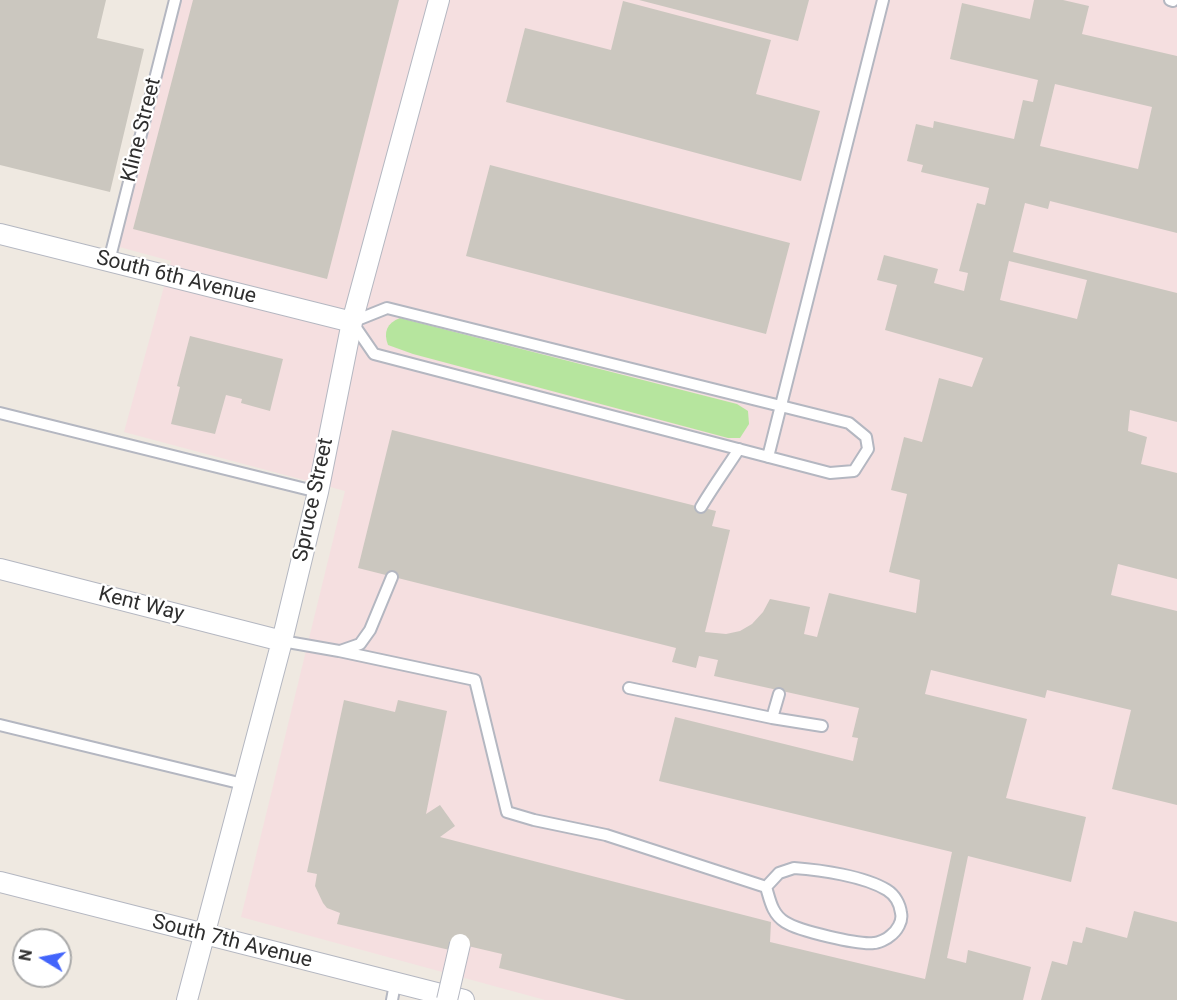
<!DOCTYPE html>
<html>
<head>
<meta charset="utf-8">
<style>
	body { margin:0 }
	#map { position:relative; width:1177px; height:1000px; overflow:hidden; background:#efe9e1; font-family:Roboto,sans-serif }
	canvas { display:block }
	.north { position:absolute; left:12px; top:928px; width:60px; height:60px; box-sizing:border-box; background:#fff; border:2px solid #ababab; border-radius:50%; rotate:280deg; font-size:16px; font-weight:700; line-height:24px; text-align:center; color:#2e2e2e }
	.north::after { content:''; display:block; margin:auto; width:21px; height:27px; background:#4264fb; clip-path:polygon(50% 0,100% 100%,50% 72%,0 100%) }
</style>
</head>
<body>
<div id="map">
<canvas width="1177" height="1000"></canvas>
<div class="north">N</div>
</div>
<script>
const g = document.querySelector('canvas').getContext('2d');
g.lineJoin = 'round';
function fillPath(path, color) {
  g.fillStyle = color;
  g.fill(path, 'evenodd');
}
function stroke(path, color, width, dash) {
  g.strokeStyle = color;
  g.lineWidth = width;
  g.lineCap = dash ? 'butt' : 'round';
  g.setLineDash(dash || []);
  g.stroke(path);
}
function write(font, color, halo, rows, align = 'center') {
  g.font = font + ' Roboto,sans-serif';
  g.lineWidth = 4.5;
  g.setLineDash([]);
  g.textBaseline = 'middle';
  g.strokeStyle = halo;
  g.fillStyle = color;
  for (const [text, x, y, turn = 0] of rows) {
    g.save();
    g.translate(x, y);
    g.rotate((+turn || 0) * Math.PI / 180);
    g.textAlign = isNaN(turn) ? turn : align;
    if (halo) g.strokeText(text, 0, 0);
    g.fillText(text, 0, 0);
    g.restore();
  }
}
fillPath(new Path2D(`
	M177,0h1000v1000h-632l-304,-83 104,-426 -221,-59 47,-171 -59,-16z`), '#f5dfe0');
fillPath(new Path2D(`
	M400,318l337,86 11,7 1,13 -9,14h-12l-315,-84 -25,-9c-5,-13 -1,-22 12,-27z`), '#b6e59e');
fillPath(new Path2D(`
	M0,0h106l-9,38 47,11 -34,143 -110,-27z
	M193,0h206l-72,279 -194,-50z
	M639,0h170l-11,41z
	M1034,0h29l26,6 -7,28 95,22v177l-127,-32 -2,8 -23,-6 -12,49 164,41v129l-47,-12 -2,21 19,6 -6,27 36,9v106l-59,-15 -7,31 66,16v194l-65,-16 19,-79 -84,-20 -2,8 -114,-28 -6,24 102,25 -21,79 80,19 -15,65 -103,-26 -21,102 19,5 2,-13 63,17 -8,33h-397l-127,-32 3,-14 -47,-11 -1,8 -117,-27 3,-11 -13,-5 -4,-5 -8,-17 2,-12 -10,-2 37,-172 51,12 3,-12 49,11 -21,103 14,-9 15,21 -15,11 331,85 -1,20 155,37 27,-127 -293,-71 16,-64 178,44 5,-23 -6,-1 7,-29 -145,-32 4,-16 -19,-4 -3,12 -24,-6 4,-14 -318,-80 34,-138 324,81 -4,15 18,4 -25,102 21,2 14,-3 12,-7 11,-12 7,-13 40,8 -6,27 13,3 12,-44 87,20 4,-33 -31,-8 18,-78 -16,-4 13,-53 18,5 17,-64 33,9 11,-29 -98,-28 12,-45 -20,-5 7,-25 54,14 -4,14 30,8 4,-18 -9,-2 18,-68 8,2 4,-17 -68,-16 2,-7 -16,-4 9,-37 17,4 1,-7 80,18 9,-39 10,2 5,-22 -88,-21 12,-56 68,16zM1055,84l97,23 -14,62 -98,-23zM1009,261l78,19 -10,39 -77,-19z
	M623,1l148,39 -15,54 64,17 -19,70 -295,-79 19,-74 86,22z
	M490,165l300,78 -24,91 -300,-78z
	M190,336l93,23 -13,52 -29,-8 1,-4 -16,-4 -11,39 -44,-10 9,-37 -3,-1z
	M1134,911l43,11v78h-136l11,-39 15,4 6,-24 9,2 4,-16 41,11z`), '#cbc7bf');
const lane = new Path2D(`
	M1170,0l3,1
	M109,261l66,-261
	M387,308l462,115 17,14 2,12 -14,22 -24,2 -456,-119 -22,-32z
	M0,413l318,79
	M768,457l115,-457
	M701,507c12,-20 25,-38 38,-58
	M282,641l57,10 136,29 32,132 27,8 72,15 160,52
	M340,651l20,-7 10,-14 22,-53
	M629,688l143,30 50,8
	M772,718l7,-24
	M0,725l243,59
	M794,868c27,2 70,8 93,22 8,5 13,14 14,23 2,8 -4,18 -11,23 -3,3 -12,7 -16,7 -16,2 -75,-12 -89,-21 -13,-8 -15,-22 -19,-35l13,-14z
	M392,1000l3,-16`);
const street = new Path2D(`
	M0,234l352,88
	M0,569l282,72
	M0,882l464,118
	M187,1000l95,-359 36,-149 34,-170 87,-322`);
stroke(lane, '#b4b7c1', 14);
stroke(street, '#b4b7c1', 22);
stroke(lane, '#fff', 10);
stroke(street, '#fff', 20);
const streetBridge = new Path2D(`
	M447,1000l13,-56`);
stroke(streetBridge, '#b4b7c1', 22, []);
stroke(streetBridge, '#fff', 20);
write('21px', '#2e2e2e', '#fff', [
	["Kline Street",142,130,-76],
	["South 6th Avenue",176,278,14],
	["Spruce Street",314,500,-78],
	["Kent Way",141,605,14],
	["South 7th Avenue",232,942,14]
]);
</script>
</body>
</html>
